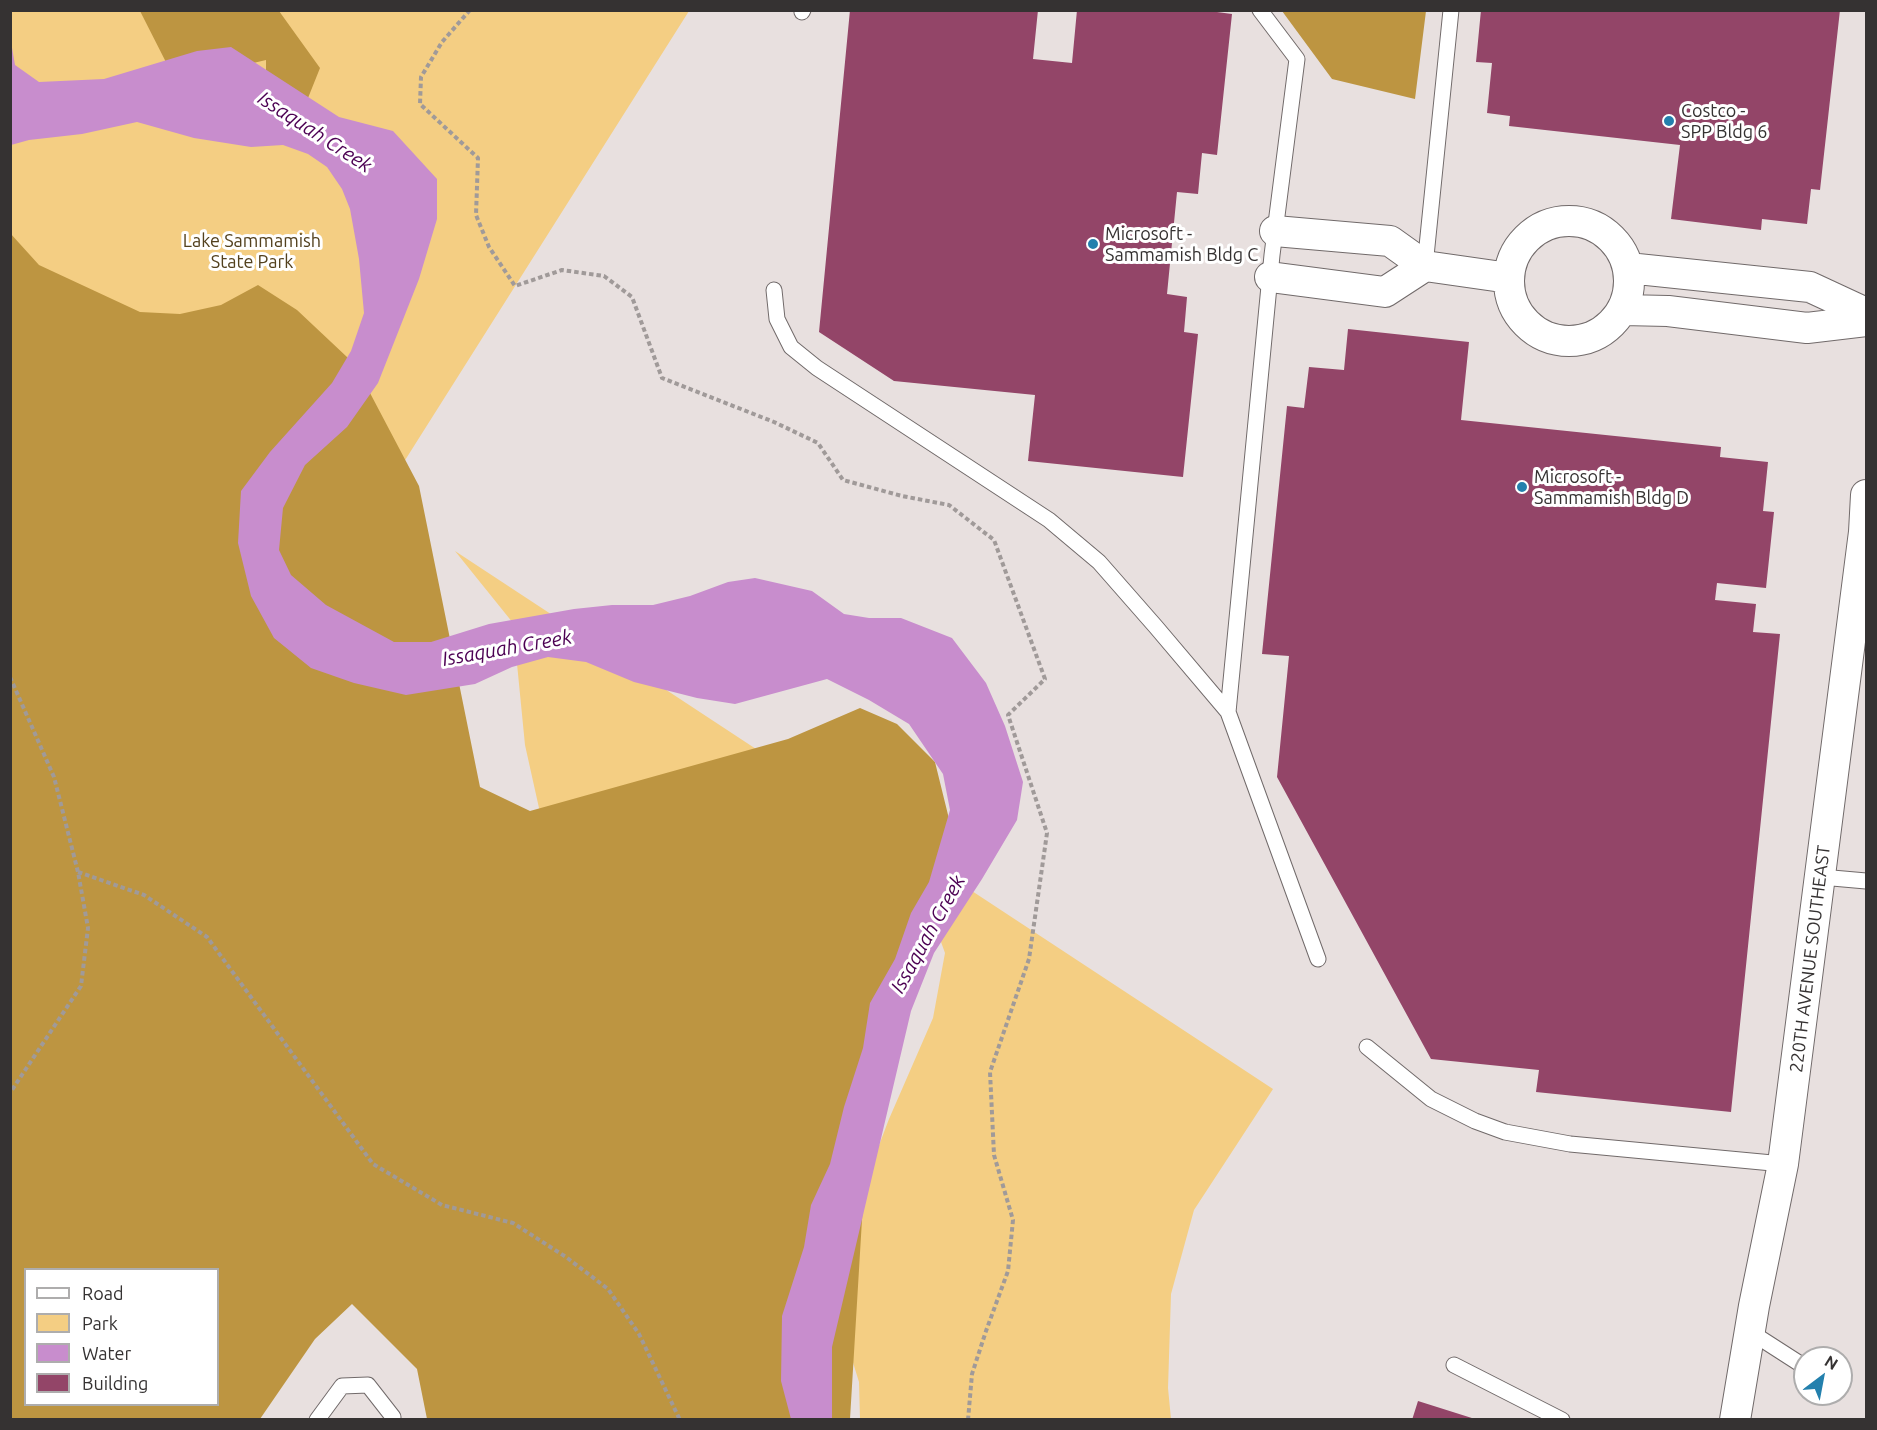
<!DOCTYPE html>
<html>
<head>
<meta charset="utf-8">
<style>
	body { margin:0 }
	#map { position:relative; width:1877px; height:1430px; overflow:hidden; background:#e8e0df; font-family:Ubuntu,sans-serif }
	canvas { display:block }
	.frame { position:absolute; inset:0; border:12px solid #353232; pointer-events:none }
	.legend { position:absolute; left:24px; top:1268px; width:195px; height:138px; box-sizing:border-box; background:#fff; border:2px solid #aeadad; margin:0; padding:8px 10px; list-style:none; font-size:18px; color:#353232 }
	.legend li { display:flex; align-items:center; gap:12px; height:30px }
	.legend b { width:30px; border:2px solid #aeadad }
	.north { position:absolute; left:1793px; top:1346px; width:60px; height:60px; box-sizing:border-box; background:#fff; border:2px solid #aeadad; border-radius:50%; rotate:32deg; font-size:16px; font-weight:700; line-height:24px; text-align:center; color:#353232 }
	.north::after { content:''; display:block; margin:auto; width:21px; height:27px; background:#2380ad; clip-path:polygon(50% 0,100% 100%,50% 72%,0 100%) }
</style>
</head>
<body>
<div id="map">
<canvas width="1877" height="1430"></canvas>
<div class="frame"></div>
<ul class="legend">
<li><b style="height:8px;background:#fff"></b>Road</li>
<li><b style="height:16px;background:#f4ce83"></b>Park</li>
<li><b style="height:16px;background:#c88dcd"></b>Water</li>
<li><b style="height:16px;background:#934568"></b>Building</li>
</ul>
<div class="north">N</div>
</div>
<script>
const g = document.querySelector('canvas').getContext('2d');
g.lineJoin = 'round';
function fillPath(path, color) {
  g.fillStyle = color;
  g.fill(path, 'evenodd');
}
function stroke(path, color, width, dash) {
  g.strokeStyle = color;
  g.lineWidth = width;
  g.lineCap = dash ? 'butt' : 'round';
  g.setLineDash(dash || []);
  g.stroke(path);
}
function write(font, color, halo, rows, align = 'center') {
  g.font = font + ' Ubuntu,sans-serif';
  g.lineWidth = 6;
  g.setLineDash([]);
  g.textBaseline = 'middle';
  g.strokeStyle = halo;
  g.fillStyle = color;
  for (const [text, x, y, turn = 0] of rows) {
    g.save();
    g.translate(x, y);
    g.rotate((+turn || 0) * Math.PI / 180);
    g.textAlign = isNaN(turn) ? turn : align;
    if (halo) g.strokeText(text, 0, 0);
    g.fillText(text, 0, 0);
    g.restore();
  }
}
fillPath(new Path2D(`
	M11,11h678l-287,454 -391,576z
	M455,551l818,538 -79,121 -23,84 -3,94 3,31h-311l-1,-37 -20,-65 15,-106 35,-92 44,-101 12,-65 -18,-50 -386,-86 -16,-72 -12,-122z`), '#f4ce83');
fillPath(new Path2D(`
	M140,11h139l41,57 -14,35 -40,-14v-29l-38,9 -56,5z
	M1282,11h144l-11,88 -83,-20z
	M10,233l29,32 101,47 40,2 41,-9 37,-20 39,25 50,47 13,17 59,112 61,301 50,24 258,-72 72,-31 37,16 38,38 16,65 -83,293 -18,299h-423l-10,-50 -65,-65 -37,35 -55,80h-249zM26,1270h192v134h-192z`), '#bd9541');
fillPath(new Path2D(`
	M11,42l4,23 24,17 65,-3 93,-28 34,-4 108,70 54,14 44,48v40l-18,60 -41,104 -31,44 -42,38 -22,43 -4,42 12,25 35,30 68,37h37l58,-18 85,-15 38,-4h41l37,-9 38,-14 27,-4 57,13 32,23 25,4h32l51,20 34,45 19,43 18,56 -6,38 -35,59 -48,74 -23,58 -79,336v72h-41l-10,-38 1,-65 22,-69 7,-42 19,-41 14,-57 19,-59 7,-45 25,-44 16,-46 18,-31 21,-72 -7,-36 -34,-50 -40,-24 -42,-21 -92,25 -38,-6 -63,-16 -48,-20 -38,-5 -36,10 -37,17 -69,11 -52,-12 -43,-15 -37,-30 -23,-42 -13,-53 3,-52 29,-39 62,-69 19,-32 13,-38 -5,-54 -9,-50 -8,-20 -15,-22 -19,-13 -25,-9 -32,2 -57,-9 -57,-16 -55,12 -53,6 -18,5z`), '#c88dcd');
fillPath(new Path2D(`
	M850,10h188l-5,49 39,4 5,-53h125l30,4 -15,141 -15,-2 -4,41 -21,-2 -10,102 20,3 -3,35 14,2 -15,143 -155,-16 7,-66 -141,-14 -75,-49z
	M1481,10h359l-20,180 -9,-1 -4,35 -45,-5 -1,11 -90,-11 9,-74 -171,-19 1,-10 -23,-3 5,-50 -16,-1z
	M1348,329l121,13 -8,78 260,27 -1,10 48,5 -5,49 11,1 -8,76 -49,-5 -2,17 41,4 -3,28 27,2 -49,478 -195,-20 3,-22 -108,-11 -154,-282 12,-121 -27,-2 25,-248 17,2 5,-41 35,3z
	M1418,1401l57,18v1h-63z`), '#934568');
const service = new Path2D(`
	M802,12l1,-2
	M1425,266l26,-256
	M774,290l3,29 14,28 26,21 232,152 50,42 57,65 72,85 90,247
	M1228,712l44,-457 25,-196 -37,-49
	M1821,877l45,4
	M1367,1047l64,52 44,22 30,11 65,12 213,20
	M1749,1331l56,36
	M1454,1365l108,55
	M317,1420l25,-34 26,-1 25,32`);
const minor = new Path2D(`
	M1509 281a60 60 0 1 1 120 0a60 60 0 1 1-120 0Z
	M1275,231l115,10 35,25 84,12
	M1628,268l182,19 56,26
	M1270,277l115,15 40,-26
	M1623,310l45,1 139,17 59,-7
	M1735,1420l19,-114 29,-142 81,-632 2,-37`);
stroke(service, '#716a6a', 17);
stroke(minor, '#716a6a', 32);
stroke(new Path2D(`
	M470,10l-28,32 -21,35 -1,27 58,54 -2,57 13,32 26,39 47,-16 42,6 28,21 30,81 112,44 44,21 25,37 59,16 47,9 45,35 51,139 -37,36 39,118 -18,126 -39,113 4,83 19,65 -5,51 -22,60 -14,43 -4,46
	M10,677l44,100 24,95 10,56 -7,58 -71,107
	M78,872l66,23 63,42 166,227 69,41 71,18 53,34 42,32 31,45 41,86`), '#a09a99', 4, [4.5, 3]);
stroke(service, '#fff', 15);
stroke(minor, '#fff', 30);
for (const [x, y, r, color] of [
	[1669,121,6,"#2380ad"],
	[1093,244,6,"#2380ad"],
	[1522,487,6,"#2380ad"]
]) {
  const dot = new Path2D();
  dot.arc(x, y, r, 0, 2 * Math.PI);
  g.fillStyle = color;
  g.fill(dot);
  stroke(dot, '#fff', 2);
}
write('18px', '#353232', '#fff', [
	["Costco -",1681,111],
	["SPP Bldg 6",1681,132],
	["Microsoft -",1105,234],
	["Sammamish Bldg C",1105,255],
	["Microsoft -",1534,477],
	["Sammamish Bldg D",1534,498]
], 'left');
write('18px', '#53411e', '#fff', [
	["Lake Sammamish",252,241],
	["State Park",252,262]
]);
write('18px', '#353232', '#fff', [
	["220TH AVENUE SOUTHEAST",1810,959,-83]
]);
write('italic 20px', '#4c0053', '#fff', [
	["Issaquah Creek",315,132,33],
	["Issaquah Creek",507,648,-10],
	["Issaquah Creek",928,934,-61]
]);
</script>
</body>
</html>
